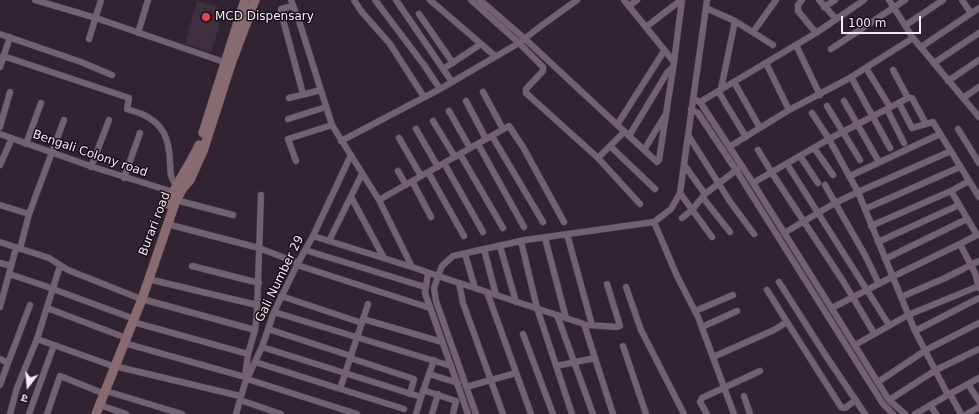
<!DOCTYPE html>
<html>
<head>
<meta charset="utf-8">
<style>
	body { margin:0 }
	#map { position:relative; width:979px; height:414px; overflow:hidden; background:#312432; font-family:"DejaVu Sans","Noto Sans Devanagari",sans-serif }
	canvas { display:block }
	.north { position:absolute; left:8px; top:366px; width:40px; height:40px; -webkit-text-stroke:3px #160f16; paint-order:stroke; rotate:196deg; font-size:11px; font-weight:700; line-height:16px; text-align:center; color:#f3eaf4 }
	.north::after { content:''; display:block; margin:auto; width:14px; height:18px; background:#f3eaf4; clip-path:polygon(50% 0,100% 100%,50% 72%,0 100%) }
	.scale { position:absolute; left:841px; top:16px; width:80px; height:18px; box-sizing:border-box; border:2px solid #f3eaf4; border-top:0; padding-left:5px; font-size:12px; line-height:14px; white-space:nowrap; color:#f3eaf4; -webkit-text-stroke:3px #160f16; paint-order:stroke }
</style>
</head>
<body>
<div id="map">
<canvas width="979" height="414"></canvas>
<div class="north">उ</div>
<div class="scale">100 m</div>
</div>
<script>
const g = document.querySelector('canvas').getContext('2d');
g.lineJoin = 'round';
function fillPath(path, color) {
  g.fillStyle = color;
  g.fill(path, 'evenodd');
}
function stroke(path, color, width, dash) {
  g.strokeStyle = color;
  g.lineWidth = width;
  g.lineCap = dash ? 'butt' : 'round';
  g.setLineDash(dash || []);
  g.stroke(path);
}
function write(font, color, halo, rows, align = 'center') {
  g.font = font + ' "DejaVu Sans",sans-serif';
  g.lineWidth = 3;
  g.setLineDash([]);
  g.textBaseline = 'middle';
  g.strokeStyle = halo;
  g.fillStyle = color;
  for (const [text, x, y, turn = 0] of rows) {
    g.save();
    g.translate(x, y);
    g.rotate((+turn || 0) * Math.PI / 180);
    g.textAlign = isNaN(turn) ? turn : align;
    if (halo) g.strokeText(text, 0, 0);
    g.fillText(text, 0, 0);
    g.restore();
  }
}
fillPath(new Path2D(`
	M197,1l21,6 1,20 -8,25 -26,-8z`), '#3d2f3c');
const minor = new Path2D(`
	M35,0l61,18 128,44
	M291,0l8,21 33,104 47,75 33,67 26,9 -4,12 2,13 40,113
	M354,0l7,11 29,33 34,53
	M375,0l49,65 16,24
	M396,0l56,82
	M430,0l65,56
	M471,0l48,43 24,24v4l-17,18v4l72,65 42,46
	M480,0l44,38 133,124 2,-2 15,-98 -50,-62
	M802,0l-4,5v6l18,22
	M819,0l17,19
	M889,0l24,38 66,79
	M962,0l9,13
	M293,6l-12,3v3l22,82
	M629,6l8,-6
	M824,7l11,-7
	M706,8l29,13 38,24
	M419,14l34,49
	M906,25l37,-25
	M646,27l35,-27
	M753,32l23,-32
	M138,33l10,-33
	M0,34l81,28 31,13
	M89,39l12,-39
	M796,45l24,50
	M921,47l58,-39
	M831,49l74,-49
	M3,56l126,42 -2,11c5,2 10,3 15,5 22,10 27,25 28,48 1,12 -1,13 6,23
	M674,62l8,-62
	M766,63l23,47
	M934,63l45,-30
	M0,67l10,-30
	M866,68l24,39
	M443,69l38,-25
	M893,70l15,28 -79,41 29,53 93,-41
	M851,77l39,71
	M948,81l31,-21
	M734,82l26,46
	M721,89l14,-68
	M718,91l28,46
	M483,92l20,37
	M289,98l32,-8
	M908,98h4l14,26
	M963,98l16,-11
	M693,99l7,3 53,81 136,217 16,14
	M466,101l20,38
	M844,101l35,61
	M700,102l116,-69 48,-33
	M899,103l13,25 21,-6 46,75
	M827,106l33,54
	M691,109l7,4 38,57 147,234 10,10
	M887,109l17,34
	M449,111l21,37
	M288,119l38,-12
	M433,121l22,36
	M617,125l47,-74
	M0,127l10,-35
	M416,129l22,38
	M958,129l21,34
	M0,134l93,33 80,25
	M688,135l43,68 23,31
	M492,136l51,86
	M629,136l38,-63 6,-6
	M399,138l22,38
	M341,141l99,-52 79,-46 22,-17 36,-26
	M26,144l15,-41
	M478,144l46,83
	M610,146l45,43
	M729,147l60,-37 59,-31 65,-41
	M814,148l19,27
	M644,150l20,-33
	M758,150l14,23 71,108 31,52
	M460,154l43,74
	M800,156l18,27
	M598,158l26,-26
	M296,161l-8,-22 44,-14
	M444,163l39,69
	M787,164l102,161
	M0,165l12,-27
	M685,166l20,28
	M91,167l18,-47
	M398,171l8,14
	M428,172l36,64
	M850,176l90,-42
	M124,178l16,-45
	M412,181l19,36
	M969,181l-18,10 26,44
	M753,183l76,-44 -17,-26
	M825,185l40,70 14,29
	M680,193l32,44
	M351,197l33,61
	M703,198l27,34
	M176,200l57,15
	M379,200l130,-74 14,21 41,75
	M0,205l29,9 -9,35
	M865,209l95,-42
	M29,214l35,-94
	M682,218l10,-8 13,-16 34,-26
	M654,222l23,54 21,41 36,97
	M167,224l92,24 39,15
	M871,226l80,-35
	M784,233l51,-30 23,-11 57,139 33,64 -33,19
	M567,234l25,91
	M313,236l99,31
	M545,238l21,80
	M329,241l33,-67
	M521,241l16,67 35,106
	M0,242l49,16 19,12 68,27
	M878,242l81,-37
	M960,244l15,29 4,15
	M500,246l16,56
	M484,249l12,46
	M305,250l120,37
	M465,254l10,34
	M885,259l82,-40
	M0,263l11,3
	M297,265l133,43
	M192,266l67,17
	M428,273l-3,20 43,121
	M9,274l33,11 87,32
	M148,279l109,26
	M779,282l47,74 39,58
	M459,283l4,20 40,111
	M626,287l15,43 43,84
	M767,290l20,32
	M487,292l44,122
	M281,296l81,27
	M901,297l44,-19 34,-17
	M142,299l113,31
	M0,307l16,-59
	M47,308l74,28
	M832,308l60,-31 68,-33 19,-10
	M695,311l38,-16
	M274,312l177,54
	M557,315l36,99
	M363,319l79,23
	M133,322l115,32
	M589,325l28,2 3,-1 -13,-42
	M702,327l35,-16
	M268,329l83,27
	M915,331l64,-33
	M523,334l30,80
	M37,339l73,26 130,31
	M124,343l121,34
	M855,345l53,-30 71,-29
	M623,346l23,68
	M262,347l159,50 13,-37
	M713,357l61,-27 13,-8 54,85 4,1 11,-8
	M350,358l64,21 -4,15
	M0,359l8,4 22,-58
	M255,362l149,47
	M556,366l39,-8
	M429,374l29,9
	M245,377l3,-23 7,-24 2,-18 4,-117
	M247,379l110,35
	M878,382l48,-32 53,-27
	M968,384l11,17
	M0,385l8,-22
	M466,387l50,-14
	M340,389l28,-85
	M423,390l33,11 -3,13
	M106,391l76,23
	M950,394l11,20
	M948,395l31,-17
	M744,396l6,18
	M240,400l41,14
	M889,400l47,-30 43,-21
	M100,405l26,9
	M930,405l6,9
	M10,414l7,-26 20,-49 23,-73
	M29,414l25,-69
	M47,414l13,-38 40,16
	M236,414l9,-31 17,-36 12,-35 24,-49 15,-27 38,-81
	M416,414l5,-17
	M432,414l6,-20
	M613,414l-29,-90 -88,-29 -58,-19 4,-10 11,-10 72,-16 129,-18 17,-13 9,-16 27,-193
	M707,414l-7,-12 2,-4 58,-27
	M967,414l12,-7`);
const secondary = new Path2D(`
	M203,133l42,-133
	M168,204c8,-21 22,-39 31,-59
	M96,414l46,-115 34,-99 7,-12 7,-8 13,-29 28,-87 24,-64`);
stroke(minor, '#4d424e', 7);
stroke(secondary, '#4d424e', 10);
stroke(minor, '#716272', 6);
stroke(secondary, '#896a70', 9);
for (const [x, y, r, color] of [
	[206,17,5,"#e0444e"]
]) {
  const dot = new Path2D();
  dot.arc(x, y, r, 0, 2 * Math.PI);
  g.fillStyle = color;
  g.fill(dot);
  stroke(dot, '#160f16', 1.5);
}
write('12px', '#f3eaf4', '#160f16', [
	["MCD Dispensary",215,17]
], 'left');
write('12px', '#f3eaf4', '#160f16', [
	["Bengali Colony road",90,154,19],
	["Burari road",155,224,-69],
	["Gali Number 29",280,279,-64]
]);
</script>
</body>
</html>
